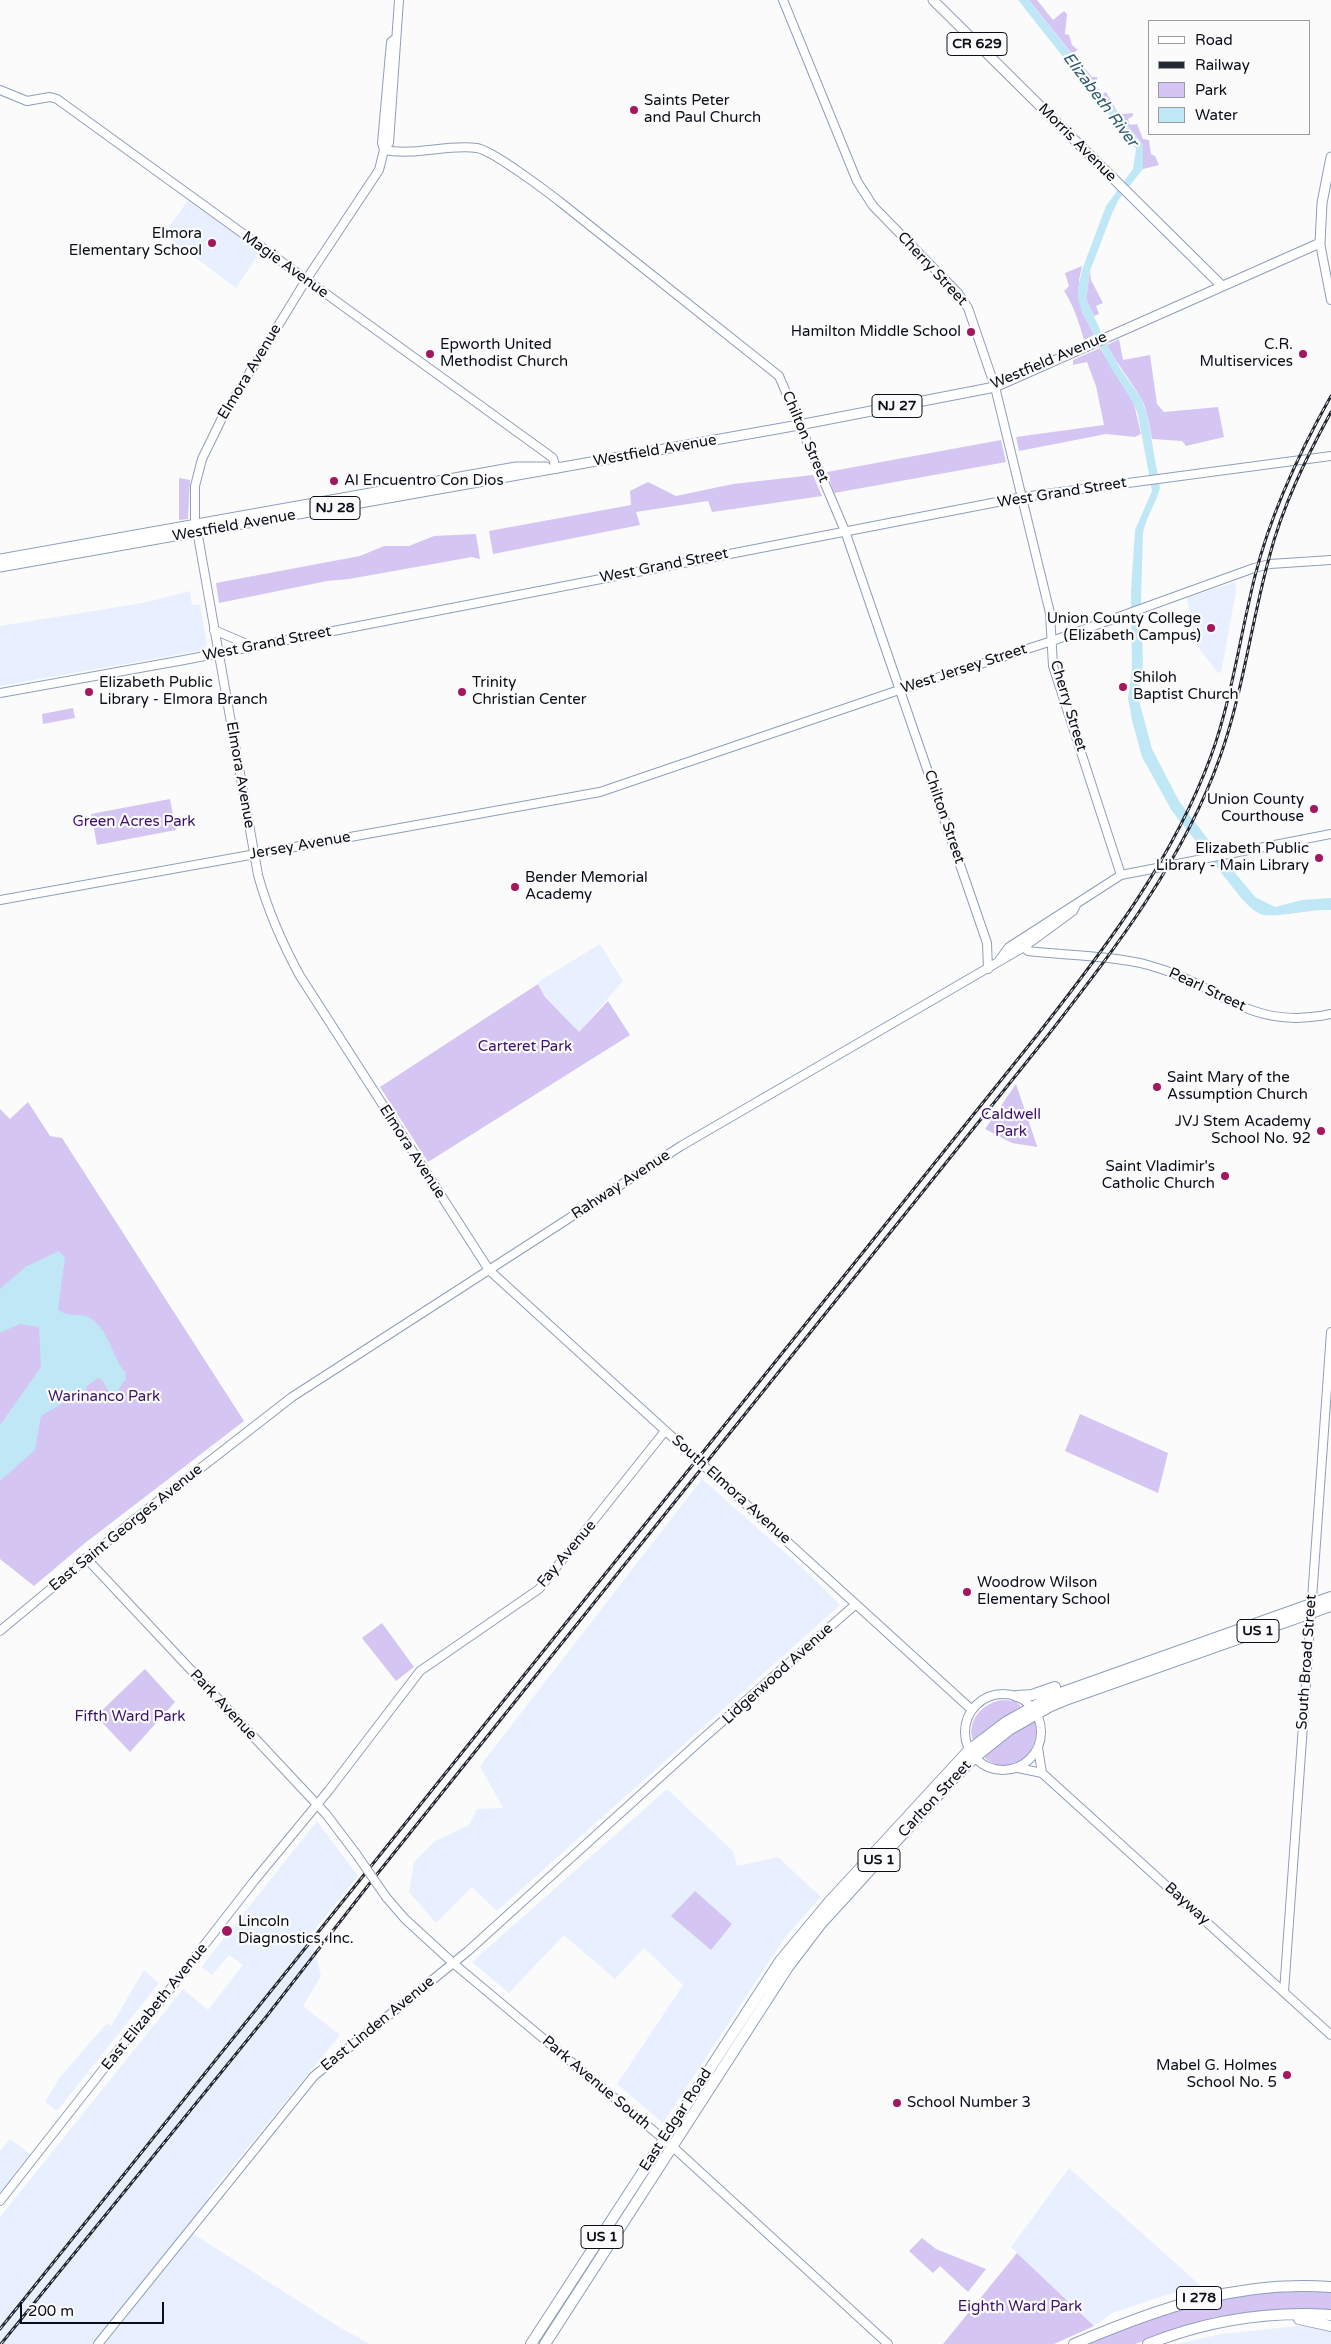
<!DOCTYPE html>
<html>
<head>
<meta charset="utf-8">
<style>
	body { margin:0 }
	#map { position:relative; width:1331px; height:2344px; overflow:hidden; background:#fbfbfb; font-family:"Varela Round",sans-serif }
	canvas { display:block }
	.legend { position:absolute; left:1148px; top:20px; width:162px; height:115px; box-sizing:border-box; background:#fbfbfb; border:1px solid #9a9ca0; margin:0; padding:6px 9px; list-style:none; font-size:15px; color:#090e18 }
	.legend li { display:flex; align-items:center; gap:10px; height:25px }
	.legend b { width:25px; border:1px solid #9a9ca0 }
	.scale { position:absolute; left:20px; top:2302px; width:144px; height:22px; box-sizing:border-box; border:2px solid #090e18; border-top:0; padding-left:6px; font-size:15px; line-height:18px; white-space:nowrap; color:#090e18; -webkit-text-stroke:4px #fbfbfb; paint-order:stroke }
</style>
</head>
<body>
<div id="map">
<canvas width="1331" height="2344"></canvas>
<ul class="legend">
<li><b style="height:6px;background:#fff"></b>Road</li>
<li><b style="height:6px;background:#252932"></b>Railway</li>
<li><b style="height:14px;background:#d4c5f3"></b>Park</li>
<li><b style="height:14px;background:#c0e7f6"></b>Water</li>
</ul>
<div class="scale">200 m</div>
</div>
<script>
const g = document.querySelector('canvas').getContext('2d');
g.lineJoin = 'round';
function fillPath(path, color) {
  g.fillStyle = color;
  g.fill(path, 'evenodd');
}
function stroke(path, color, width, dash) {
  g.strokeStyle = color;
  g.lineWidth = width;
  g.lineCap = dash ? 'butt' : 'round';
  g.setLineDash(dash || []);
  g.stroke(path);
}
function write(font, color, halo, rows, align = 'center') {
  g.font = font + ' "Varela Round",sans-serif';
  g.lineWidth = 4.5;
  g.setLineDash([]);
  g.textBaseline = 'middle';
  g.strokeStyle = halo;
  g.fillStyle = color;
  for (const [text, x, y, turn = 0] of rows) {
    g.save();
    g.translate(x, y);
    g.rotate((+turn || 0) * Math.PI / 180);
    g.textAlign = isNaN(turn) ? turn : align;
    if (halo) g.strokeText(text, 0, 0);
    g.fillText(text, 0, 0);
    g.restore();
  }
}
fillPath(new Path2D(`
	M188,200l72,52 -24,36 -72,-54z
	M1235,582l1,9 -15,82 -4,-1 -22,-29 -8,-45z
	M190,591l2,14 8,-1 7,40 -3,6 -204,36v-60l142,-23z
	M600,944l23,37 -44,51 -34,-35 -7,-15z
	M702,1479l105,93 33,33 -343,306 -25,-24 -36,36 -27,-31 5,-30 21,-21 34,-16 8,-16 26,-1 -23,-42z
	M667,1789l66,62 4,15 41,-9 43,40 -35,39 -123,187 -46,-39 66,-99 -39,-37 -29,31 -51,-44 -55,58 -37,-31z
	M317,1821l41,55 -47,58 10,42 -18,30 37,29 -132,161 5,4 -24,31 150,96 31,17h-370v-127l183,-228 25,21 35,-45 -14,-10 -17,20 -11,-8z
	M144,1970l15,13 -102,128 -12,-9 15,-25 47,-54 4,3z
	M10,2139l22,16 -32,41v-45z
	M1069,2168l132,118 -35,9 -54,18 -18,13 -83,-79z
	M1298,2326l16,1 17,5v12h-155l45,-10z`), '#e8f0ff');
fillPath(new Path2D(`
	M1029,0h8l16,20 11,-9 3,3 -2,20 4,1 3,10 6,5 -3,1 3,9 14,17h5v4l-2,2z
	M1106,92l11,19 6,3 10,-1v3l-5,3 2,6 7,-1 6,15 6,1 2,14 4,2 4,9 -16,4v-24l-40,-51z
	M1082,266l-3,14 3,32 12,23 -10,5c-5,-17 -10,-34 -20,-49l5,-5 -4,-13z
	M1090,271l1,9 12,23 -7,3 3,8 -5,2 -8,-17z
	M1119,339l4,21 27,-5 7,49 7,8 54,-5 6,30 -38,9 -4,-5 -30,-2c-3,-14 -4,-28 -11,-41 -11,-18 -24,-34 -34,-53z
	M1100,348l34,56 7,30 -6,3 -29,-3 -87,17 -3,-14 88,-12 -8,-39 -9,-24 -14,3v-5z
	M1001,440l5,22 -172,31 -7,-21z
	M813,475l9,21 -110,16 -4,-11 -72,11 4,13 -147,29 -4,-23 142,-26 -1,-14 18,-9 28,14 57,-12z
	M179,478l11,2 -2,39 -9,1z
	M476,534l4,25 -8,-2 -123,22 -22,2 -108,22 -3,-20 144,-27 24,-10h25l25,-10z
	M73,708l2,10 -32,6 -1,-10z
	M170,799l6,31 -79,15 -6,-31z
	M538,984l7,13 34,35 29,-31 22,34 -202,127 -48,-75z
	M1016,1084l21,62v1l-25,-4 -27,-14z
	M28,1102l22,34 12,2 182,283 -159,122 -51,43 -34,-27v-450l10,10z
	M1080,1414l88,39 -10,40 -93,-42z
	M382,1623l32,44 -18,14 -34,-43z
	M145,1669l30,33 -45,50 -34,-36z
	M1002,1700l13,1 6,5 -48,34c-7,-20 10,-37 29,-40z
	M1035,1720c8,32 -25,62 -51,37l33,-27z
	M695,1891l37,33 -21,26 -40,-34z
	M922,2238l14,11 50,20 -18,23 -28,-26 -7,7 -24,-22z
	M1017,2253l77,73 -40,18h-111z
	M1294,2290l37,1v19l-37,-1 -80,8 -79,27h-50c52,-22 103,-42 158,-51 17,-3 34,-3 51,-3z`), '#d4c5f3');
fillPath(new Path2D(`
	M1018,0h11l114,145v24l-24,30 -6,12 -23,60 -4,28 21,46 14,25 20,28 6,16 13,74c-4,16 -14,29 -17,45l-2,68 2,63 -5,33 14,52 27,52 34,45 42,51 20,10 27,-7 29,-2v12c-21,-1 -50,7 -67,5 -9,-2 -16,-10 -22,-16l-70,-88 -30,-54 -10,-37 -4,-22 4,-28 -1,-79 4,-61 17,-39 -14,-76 -4,-11 -23,-36 -29,-56 -4,-13v-11l4,-18 24,-64 27,-37 3,-20z
	M59,1251l6,6 -7,53c13,8 21,3 30,7 21,11 23,38 37,55l1,7 -11,15h-5l-8,-14 -4,-2 -11,8 -2,7 -15,8 -1,-2 -28,17 -6,34 -35,31v-56l41,-58 -2,-40 -19,-3 -20,9v-44l25,-22z`), '#c0e7f6');
const secondary = new Path2D(`
	M399,0l-10,143 -5,7 -5,20 -73,110 -83,136 -21,43 -7,27v33l63,356c10,36 24,68 42,101l189,294 483,440
	M783,0l74,181 16,25 85,87 10,15 27,79 55,226 3,53 68,209
	M0,90l27,11 23,-4 7,2 496,359 3,11
	M384,150c31,6 63,-6 93,-2 15,2 72,45 87,57l215,171 66,155 142,412 1,26
	M384,150l-2,-7 9,-101 5,-4
	M1320,243l11,57
	M214,630l40,17
	M0,693l184,-33 839,-163 308,-41
	M0,900l600,-108 299,-102 153,-49 202,-73 16,-4 61,-4
	M1024,947l4,4c36,4 86,5 120,14 72,19 99,67 183,49
	M1000,959l9,-12 112,-72 210,-41
	M86,1558l240,256 31,41
	M0,1631l130,-108 162,-126 389,-251 343,-199 49,-36 3,-6
	M965 1732a38 38 0 1 1 76 0a38 38 0 1 1-76 0Z
	M1038,1748l4,25
	M1018,1768l24,5 289,262
	M386,1897l19,22 48,44 220,184 215,197
	M1284,1992l47,-660
	M0,2201l127,-162 33,-37 94,-121 75,-91 91,-119 119,-82 126,-158
	M98,2344l216,-268 154,-125 231,-209 157,-138`);
const primary = new Path2D(`
	M933,0l289,286
	M0,559l516,-92h30
	M0,567l799,-142 196,-38 325,-144 2,-40 9,-46`);
const highway = new Path2D(`
	M1017,1696l15,-1 23,-8
	M1299,2319l32,7
	M531,2344l249,-383 49,-59 140,-152 37,-28 46,-26 279,-99
	M545,2344l243,-377 32,-42 132,-145 23,-23 34,-27 40,-23 19,-8 263,-93
	M1074,2344c85,-36 163,-64 257,-57
	M1148,2344c58,-23 121,-33 183,-29`);
stroke(secondary, '#8e9fba', 10);
stroke(primary, '#8e9fba', 11);
stroke(highway, '#8e9fba', 12);
stroke(secondary, '#fff', 8);
stroke(primary, '#fff', 9);
stroke(highway, '#fff', 10);
const rail = new Path2D(`
	M0,2329l1038,-1295c68,-87 135,-174 173,-278 21,-58 29,-120 44,-180 16,-64 44,-123 76,-180
	M1,2344l265,-327 104,-134 675,-844c68,-88 138,-177 175,-282 23,-65 31,-133 49,-199 13,-51 37,-100 62,-146`);
stroke(rail, '#252932', 3);
stroke(rail, '#fbfbfb', 1, [4]);
const secondaryBridge = new Path2D(`
	M357,1855l29,42`);
stroke(secondaryBridge, '#8e9fba', 10, []);
stroke(secondaryBridge, '#fff', 8);
for (const [x, y, r, color] of [
	[634,110,5,"#a3175e"],
	[212,243,5,"#a3175e"],
	[971,332,5,"#a3175e"],
	[430,354,5,"#a3175e"],
	[1303,354,5,"#a3175e"],
	[334,481,5,"#a3175e"],
	[1211,628,5,"#a3175e"],
	[1123,687,5,"#a3175e"],
	[89,692,5,"#a3175e"],
	[462,692,5,"#a3175e"],
	[1314,809,5,"#a3175e"],
	[1319,858,5,"#a3175e"],
	[515,887,5,"#a3175e"],
	[1157,1087,5,"#a3175e"],
	[1321,1131,5,"#a3175e"],
	[1225,1176,5,"#a3175e"],
	[967,1592,5,"#a3175e"],
	[227,1931,6,"#a3175e"],
	[1287,2075,5,"#a3175e"],
	[897,2103,5,"#a3175e"]
]) {
  const dot = new Path2D();
  dot.arc(x, y, r, 0, 2 * Math.PI);
  g.fillStyle = color;
  g.fill(dot);
  stroke(dot, '#fbfbfb', 2);
}
for (const [x, y, w] of [
	[977,44,60],
	[897,406,50],
	[335,508,50],
	[1258,1631,42],
	[879,1860,42],
	[602,2237,42],
	[1199,2298,45]
]) {
  const box = new Path2D();
  box.roundRect(x - w / 2, y - 11.5, w, 23, 4);
  g.fillStyle = '#fbfbfb';
  g.fill(box);
  stroke(box, '#090e18', 1);
}
write('bold 14px', '#090e18', null, [
	["CR 629",977,44],
	["NJ 27",897,406],
	["NJ 28",335,508],
	["US 1",1258,1631],
	["US 1",879,1860],
	["US 1",602,2237],
	["I 278",1199,2298]
]);
write('15px', '#090e18', '#fbfbfb', [
	["Saints Peter",644,101],
	["and Paul Church",644,118],
	["Elmora",202,234,"right"],
	["Elementary School",202,251,"right"],
	["Hamilton Middle School",961,332,"right"],
	["Epworth United",440,345],
	["Methodist Church",440,362],
	["C.R.",1293,345,"right"],
	["Multiservices",1293,362,"right"],
	["Al Encuentro Con Dios",344,481],
	["Union County College",1201,619,"right"],
	["(Elizabeth Campus)",1201,636,"right"],
	["Shiloh",1133,678],
	["Baptist Church",1133,695],
	["Elizabeth Public",99,683],
	["Library - Elmora Branch",99,700],
	["Trinity",472,683],
	["Christian Center",472,700],
	["Union County",1304,800,"right"],
	["Courthouse",1304,817,"right"],
	["Elizabeth Public",1309,849,"right"],
	["Library - Main Library",1309,866,"right"],
	["Bender Memorial",525,878],
	["Academy",525,895],
	["Saint Mary of the",1167,1078],
	["Assumption Church",1167,1095],
	["JVJ Stem Academy",1311,1122,"right"],
	["School No. 92",1311,1139,"right"],
	["Saint Vladimir's",1215,1167,"right"],
	["Catholic Church",1215,1184,"right"],
	["Woodrow Wilson",977,1583],
	["Elementary School",977,1600],
	["Lincoln",238,1922],
	["Diagnostics, Inc.",238,1939],
	["Mabel G. Holmes",1277,2066,"right"],
	["School No. 5",1277,2083,"right"],
	["School Number 3",907,2103]
], 'left');
write('15px', '#090e18', '#fbfbfb', [
	["Morris Avenue",1077,143,45],
	["Magie Avenue",285,265,36],
	["Cherry Street",932,269,47],
	["Westfield Avenue",1049,361,-23],
	["Elmora Avenue",250,372,-59],
	["Chilton Street",805,437,67],
	["Westfield Avenue",655,451,-10],
	["West Grand Street",1062,493,-9],
	["Westfield Avenue",234,526,-10],
	["West Grand Street",664,566,-11],
	["West Grand Street",267,644,-11],
	["West Jersey Street",964,669,-18],
	["Cherry Street",1068,706,73],
	["Elmora Avenue",240,775,80],
	["Chilton Street",944,817,71],
	["Jersey Avenue",300,846,-10],
	["Pearl Street",1207,990,25],
	["Elmora Avenue",412,1152,57],
	["Rahway Avenue",621,1185,-33],
	["South Elmora Avenue",731,1490,42],
	["East Saint Georges Avenue",126,1528,-39],
	["Fay Avenue",567,1554,-50],
	["South Broad Street",1307,1662,-86],
	["Lidgerwood Avenue",778,1674,-42],
	["Park Avenue",223,1705,47],
	["Carlton Street",935,1799,-47],
	["Bayway",1187,1904,42],
	["East Elizabeth Avenue",155,2007,-51],
	["East Linden Avenue",378,2024,-39],
	["Park Avenue South",596,2083,40],
	["East Edgar Road",676,2120,-57]
]);
write('15px', '#3d126c', '#fbfbfb', [
	["Green Acres Park",134,822],
	["Carteret Park",525,1047],
	["Caldwell",1011,1115],
	["Park",1011,1132],
	["Warinanco Park",104,1397],
	["Fifth Ward Park",130,1717],
	["Eighth Ward Park",1020,2307]
]);
write('italic 16px', '#2d5c6b', '#fbfbfb', [
	["Elizabeth River",1100,100,53]
]);
</script>
</body>
</html>
